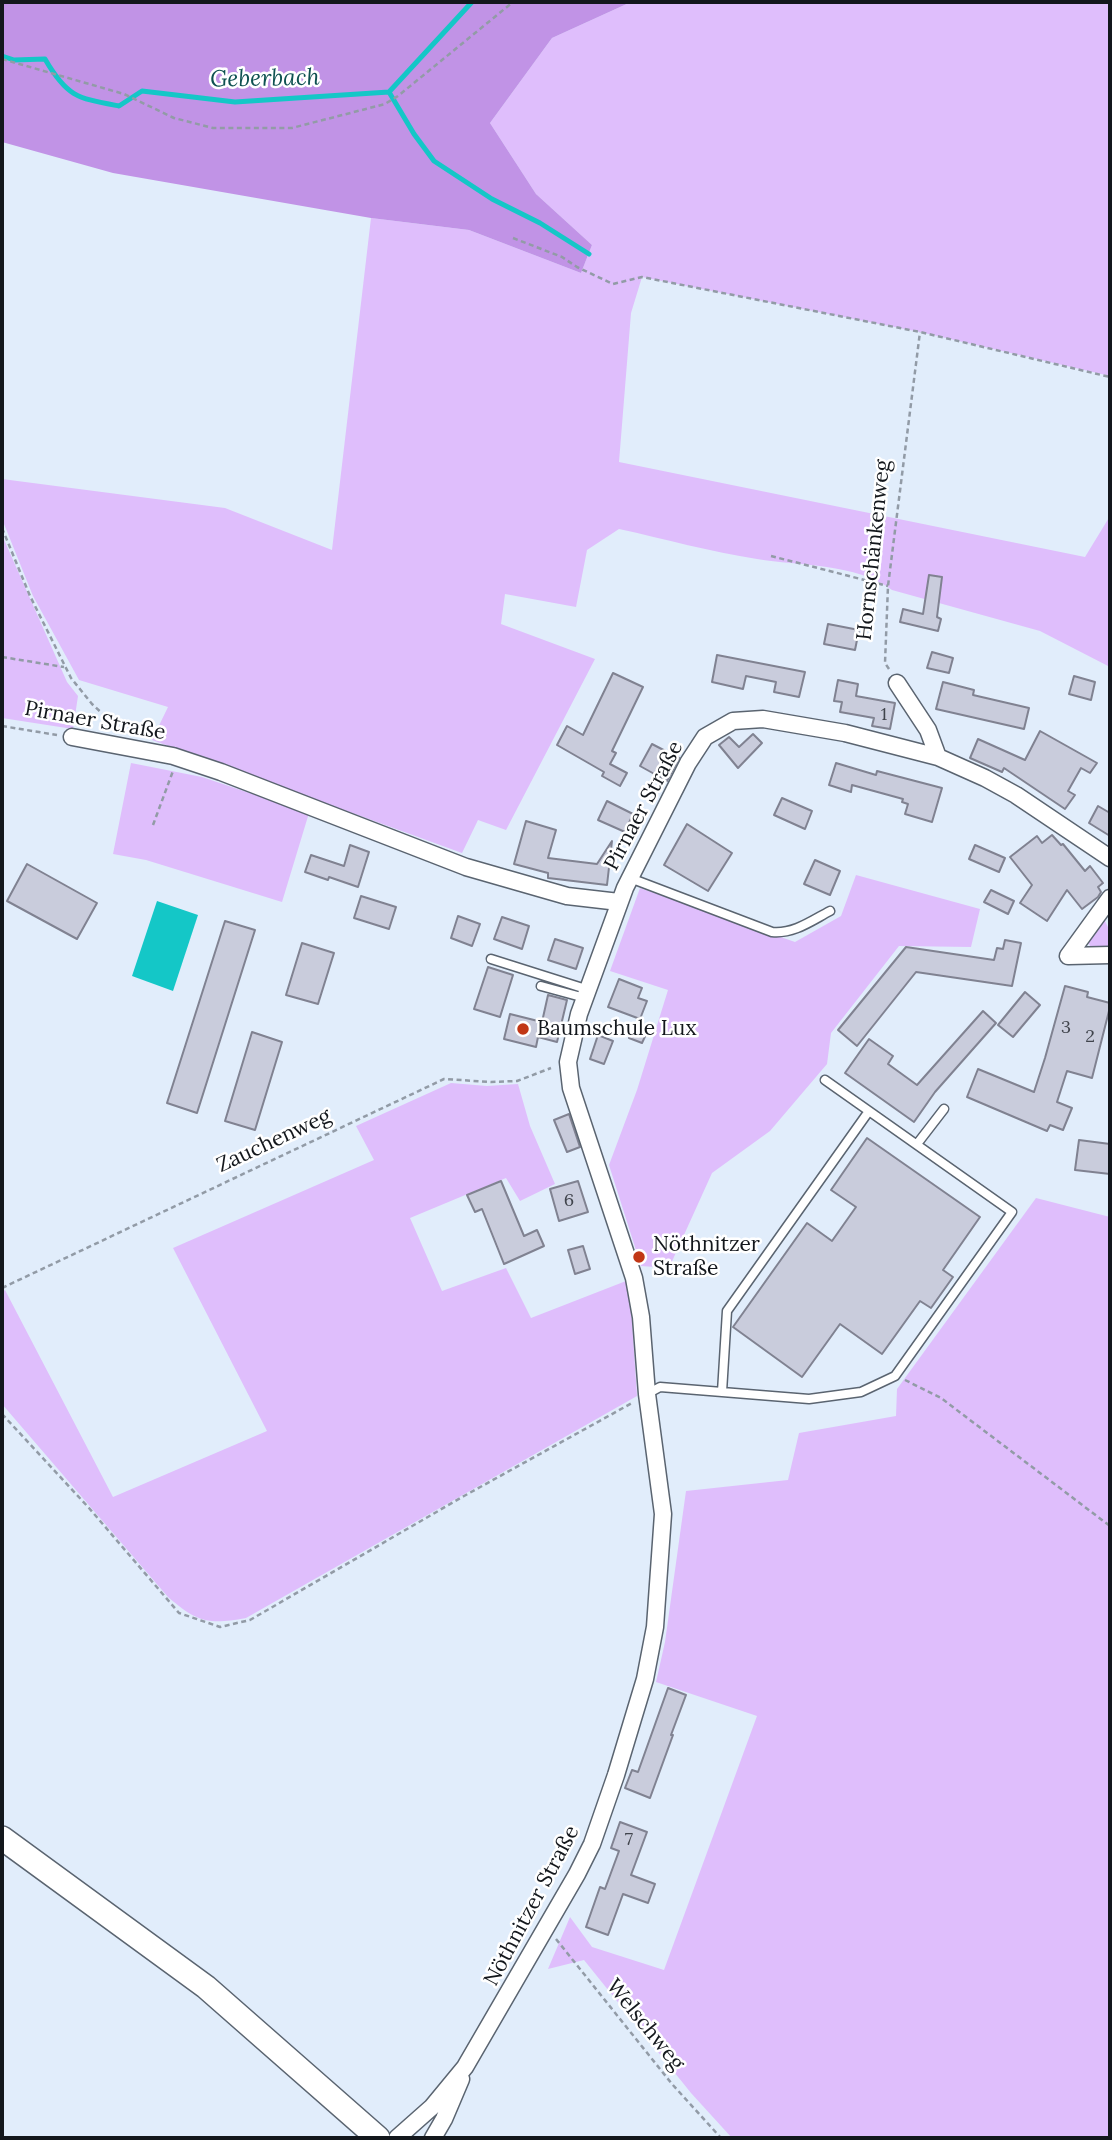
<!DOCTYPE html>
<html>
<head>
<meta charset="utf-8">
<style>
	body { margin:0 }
	#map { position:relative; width:1112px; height:2140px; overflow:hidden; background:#e1edfb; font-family:Lora,serif }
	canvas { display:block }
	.frame { position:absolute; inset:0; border:4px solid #13171c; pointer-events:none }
</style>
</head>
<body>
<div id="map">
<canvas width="1112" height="2140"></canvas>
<div class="frame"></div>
</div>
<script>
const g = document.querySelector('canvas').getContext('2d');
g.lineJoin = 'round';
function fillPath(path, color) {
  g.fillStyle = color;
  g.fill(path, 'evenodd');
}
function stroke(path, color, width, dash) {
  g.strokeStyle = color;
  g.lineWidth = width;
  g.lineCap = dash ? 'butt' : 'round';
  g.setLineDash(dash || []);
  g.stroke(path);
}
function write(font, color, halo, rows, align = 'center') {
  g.font = font + ' Lora,serif';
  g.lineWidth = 5;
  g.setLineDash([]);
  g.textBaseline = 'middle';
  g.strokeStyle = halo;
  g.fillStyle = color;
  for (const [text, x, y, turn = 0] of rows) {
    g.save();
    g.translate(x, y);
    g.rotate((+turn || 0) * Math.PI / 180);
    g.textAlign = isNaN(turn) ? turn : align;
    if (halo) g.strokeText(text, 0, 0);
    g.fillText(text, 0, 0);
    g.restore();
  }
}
fillPath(new Path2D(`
	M631,2h479v374l-190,-44 -278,-55 -11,36 -12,149 466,95 25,-41v151l-70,-36 -148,-41c-36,-27 -93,-24 -135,-31 -46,-7 -92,-20 -138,-30l-32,21 -11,57 -71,-13 -4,30 94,35 -89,171 -28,-10 -16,33 -310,-113 16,-33 -89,-27 -46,-84 -31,-77v-40l223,29 107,42 39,-332 98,12 112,43 11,-28 -56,-51 -46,-71 62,-85z
	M2,535l65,147 11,14 -5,33 -71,-11z
	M131,763l71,14 107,36 -27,89 -136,-42 -33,-6z
	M856,875l124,34 -9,38 -72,-1 -68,87 -4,31 -57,67 -58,42 -43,95 -28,-2 -32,-101 28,-75 31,-100 -58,-19 30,-83 155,54 46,-26z
	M1104,919l6,12v18l-18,1 -5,-10z
	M451,1083l36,3 31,-2 12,42 25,58 -35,17 -14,-23 -96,40 32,73 64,-23 25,50 95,-37 5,26 6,89 -391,222c-38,7 -49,4 -78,-21l-166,-193v-112l3,-2 108,207 154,-66 -94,-183 201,-88 -18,-34z
	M1036,1198l74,19v921h-378l-41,-45 -107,-133 -36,9 22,-52 22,30 72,23 93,-254 -101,-34 9,-40 21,-151 102,-11 11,-47 97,-17 1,-27z`), '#dfbefc');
fillPath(new Path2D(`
	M2,2h629l-79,36 -62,85 46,71 56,51 -11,28 -112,-43 -98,-12 -258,-45 -111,-31z`), '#c193e6');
fillPath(new Path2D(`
	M157,901l41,14 -25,76 -41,-15z`), '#14c7c7');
stroke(new Path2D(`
	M2,56l12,4 31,-1c22,38 32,39 74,47l23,-15 93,11 154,-10 83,-90
	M389,92l25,42 20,27 58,38 48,24 49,31`), '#14c7c7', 5);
const building = new Path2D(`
	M929,575l13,2 -5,40 4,2 -3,12 -38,-9 3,-13 20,5z
	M828,624l31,6 -4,20 -31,-6z
	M932,652l21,6 -4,15 -22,-5z
	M717,655l88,17 -6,25 -25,-5 2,-10 -30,-6 -3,13 -31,-7z
	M613,673l30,14 -31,64 4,2 -6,11 17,9 -7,13 -18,-10 2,-4 -47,-27 10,-19 16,9z
	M1074,676l21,6 -4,18 -22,-6z
	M838,680l20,4 -2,12 39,7 -5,26 -18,-3 2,-8 -34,-6 2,-10 -8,-1z
	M943,682l31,8 -1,5 56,13 -5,21 -88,-20z
	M1040,731l57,32 -7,10 -9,-5 -13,23 7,4 -10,14 -61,-41 -2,4 -32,-14 8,-19 47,21z
	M753,734l9,9 -24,25 -19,-23 10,-8 10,10z
	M652,744l27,14 -12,23 -27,-15z
	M836,763l40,12 1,-4 65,17 -10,34 -27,-8 3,-10 -6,-2 1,-3 -51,-14 -1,7 -22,-7z
	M782,798l30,13 -7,18 -31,-14z
	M607,801l26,13 -8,18 -27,-12z
	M1098,806l12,7v23l-21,-13z
	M526,821l30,9 -8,28 49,6 15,-23 -5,44 -59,-7v-5l-34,-9z
	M687,824l45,29 -24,38 -44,-26z
	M1052,835l9,10 2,-1 22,27 5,-5 13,17 -5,4 3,5 -3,5 -16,12 -15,-19 -20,31 -27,-18 12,-18 -22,-28 27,-21 5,7z
	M350,845l19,7 -11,35 -29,-10 -1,3 -23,-8 6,-17 33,11z
	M975,845l30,13 -6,14 -30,-13z
	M815,860l25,11 -10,24 -26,-11z
	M27,864l70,39 -20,36 -70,-38z
	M991,890l23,11 -6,13 -24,-12z
	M361,896l35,11 -7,22 -35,-11z
	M458,916l22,8 -8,22 -21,-8z
	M502,917l27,9 -7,23 -28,-10z
	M225,921l30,9 -58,183 -30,-10z
	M555,939l28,9 -7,21 -28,-9z
	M1005,940l16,3 -9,43 -96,-14 -59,74 -19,-16 68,-83 88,13 3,-12 6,1z
	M302,943l32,10 -16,51 -32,-9z
	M488,967l25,8 -13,42 -26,-8z
	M619,979l23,9 -4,10 9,3 -7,18 -32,-12z
	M1065,986l23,6 -1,5 23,6v4l-18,71 -25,-7 -10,31 15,6 -9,22 -13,-5 -3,6 -80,-34 11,-28 56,23 11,-34z
	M1025,992l15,13 -27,32 -15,-12z
	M548,995l19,5 -10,42 -19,-5 -2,10 -32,-8 6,-25 32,8z
	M983,1011l13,12 -61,69 -21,30 -69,-49 24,-34 24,17 -5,8 29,21z
	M635,1025l13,5 -6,13 -13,-5z
	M252,1032l30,10 -27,88 -30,-9z
	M598,1035l15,6 -9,23 -14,-5z
	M569,1114l11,33 -13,5 -13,-32z
	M867,1138l113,79 -37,53 10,7 -22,31 -11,-7 -38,53 -42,-30 -38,53 -69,-50 74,-104 25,18 24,-34 -25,-17z
	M1079,1140l31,4v30l-35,-4z
	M501,1181l23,55 13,-6 7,16 -40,18 -22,-55 -7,3 -8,-17z
	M578,1181l10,31 -29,9 -9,-32z
	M583,1246l7,23 -15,5 -7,-24z
	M668,1688l18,7 -15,40h2l-23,63 -25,-10 7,-18 6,2z
	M620,1822l27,10 -16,43 24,9 -7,19 -25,-9 -15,41 -22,-8 14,-40 5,2 14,-38 -8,-3z`);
fillPath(building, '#c9ccdc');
stroke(building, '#808291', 2);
const service = new Path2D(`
	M630,878l142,54c22,2 39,-11 58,-21
	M491,959l98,31
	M541,986l44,12
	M917,1144l27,-35
	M722,1392l5,-81 142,-200
	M647,1394l13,-7 149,12 52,-7 34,-16 117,-164 -187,-132`);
const minor = new Path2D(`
	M897,683l31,47 10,27
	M72,737l101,19 48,16 245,95 101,29 52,6
	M1110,898l-42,58 42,-1
	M397,2138l35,-31 33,-40 112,-193 15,-30 24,-69 29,-96 10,-52 8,-113 -16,-120 -6,-77 -7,-39 -63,-190 -3,-26 11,-48 46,-126 63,-125 17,-26 28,-16 30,-2 82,14 93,24 47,21 31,17 94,63
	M433,2138l11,-19 17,-40`);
const secondary = new Path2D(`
	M2,1838l204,149 172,151`);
stroke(service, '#5a6470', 11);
stroke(minor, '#5a6470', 19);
stroke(secondary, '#5a6470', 26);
stroke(new Path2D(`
	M2,59l122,35 50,24 39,10h79l93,-24 13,-8 115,-94
	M513,238l49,19 15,10 36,17 29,-7 278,55 190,45
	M2,528l28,68 41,82 21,26 27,25
	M771,556l117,30
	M2,657l62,10
	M889,669l-4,-6 3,-77 32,-254
	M2,726l55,9
	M153,825l20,-54
	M2,1288l442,-209 47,3 26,-1 34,-13
	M905,1380l36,18 169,128
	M2,1414l87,94 90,105 41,14 30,-7 214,-124 168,-93
	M556,1939l116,145 49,54`), '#929ba6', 2.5, [5, 3.5]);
stroke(service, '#fff', 8);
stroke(minor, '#fff', 16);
stroke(secondary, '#fff', 23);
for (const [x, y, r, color] of [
	[523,1029,7,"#c13716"],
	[639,1257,7,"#c13716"]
]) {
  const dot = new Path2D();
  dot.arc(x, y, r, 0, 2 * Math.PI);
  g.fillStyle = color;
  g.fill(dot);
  stroke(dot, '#fff', 2.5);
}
write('18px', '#40444c', null, [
	["1",884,715],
	["3",1066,1028],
	["2",1090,1037],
	["6",569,1201],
	["7",629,1840]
]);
write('21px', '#13171c', '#fff', [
	["Hornschänkenweg",874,550,-84],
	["Pirnaer Straße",95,721,10],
	["Pirnaer Straße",644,806,-62],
	["Zauchenweg",274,1141,-25],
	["Nöthnitzer Straße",532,1906,-62],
	["Welschweg",645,2025,51]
]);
write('21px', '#13171c', '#fff', [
	["Baumschule Lux",537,1029],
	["Nöthnitzer",653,1245],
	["Straße",653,1269]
], 'left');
write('italic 23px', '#0e5151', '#fff', [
	["Geberbach",265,79,-1]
]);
</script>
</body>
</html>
